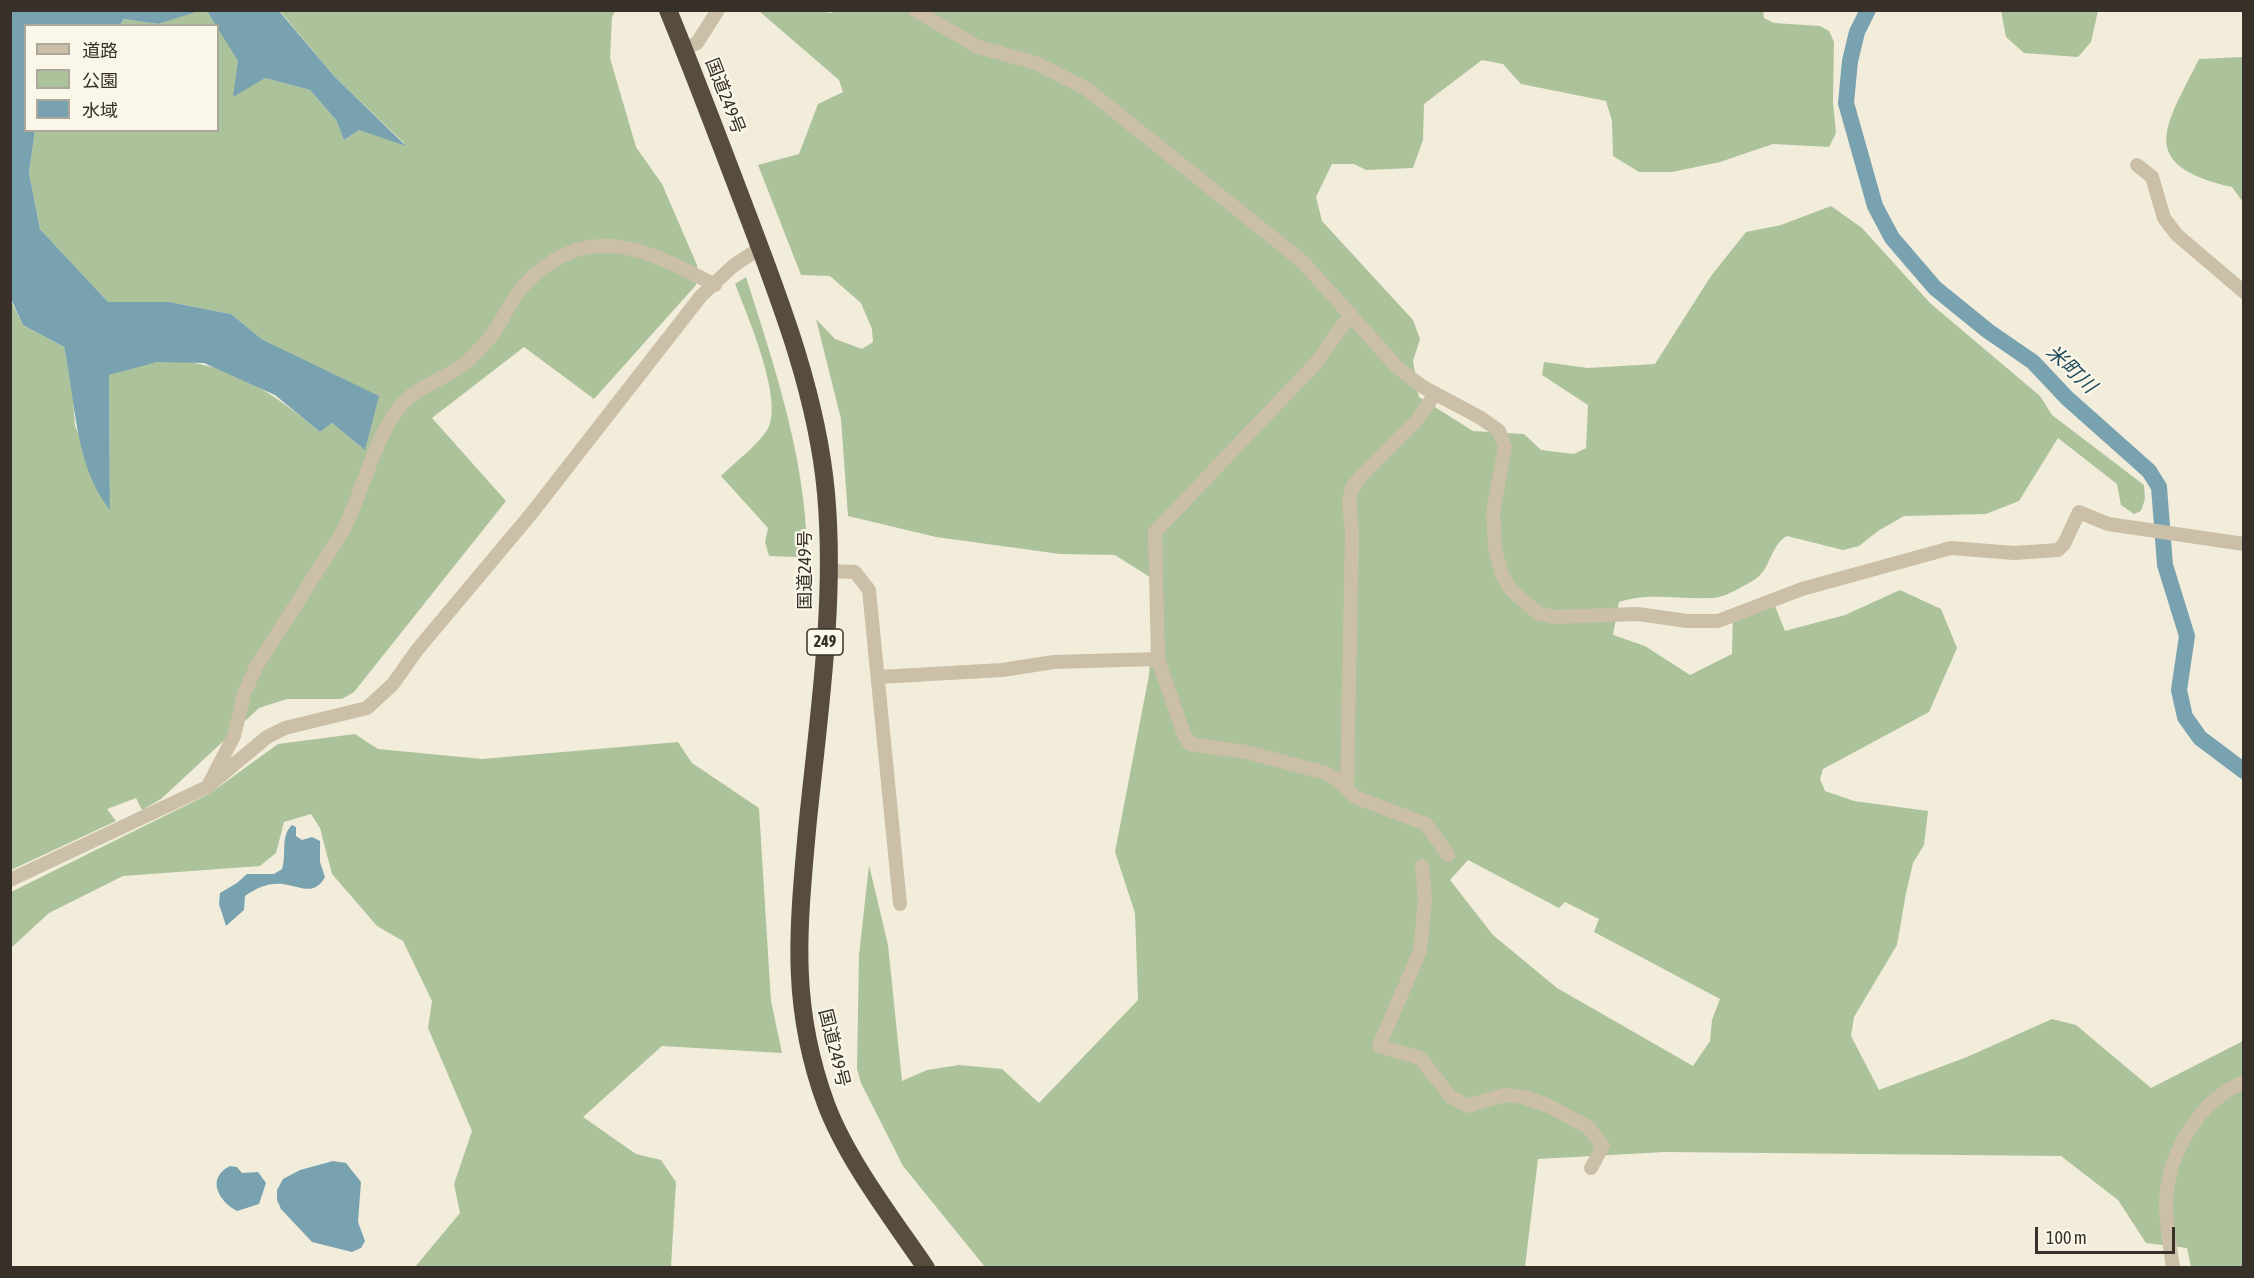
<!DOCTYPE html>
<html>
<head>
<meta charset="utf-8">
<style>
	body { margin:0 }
	#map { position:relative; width:2254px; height:1278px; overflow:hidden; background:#f2eddb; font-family:"Asap Condensed","Noto Sans JP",sans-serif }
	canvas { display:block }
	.frame { position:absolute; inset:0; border:12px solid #373028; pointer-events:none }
	.legend { position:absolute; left:24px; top:24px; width:195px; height:108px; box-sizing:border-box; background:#faf6e8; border:2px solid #aca79b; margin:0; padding:8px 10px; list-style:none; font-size:18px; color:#373028 }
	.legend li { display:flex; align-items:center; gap:12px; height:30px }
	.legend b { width:30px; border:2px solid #aca79b }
	.scale { position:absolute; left:2035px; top:1227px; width:140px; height:27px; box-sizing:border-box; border:3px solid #373028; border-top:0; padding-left:8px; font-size:18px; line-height:21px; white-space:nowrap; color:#373028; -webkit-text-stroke:4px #faf6e8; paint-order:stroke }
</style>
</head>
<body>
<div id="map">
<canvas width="2254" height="1278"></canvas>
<div class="frame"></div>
<ul class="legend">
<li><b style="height:8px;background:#cbbfa7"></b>道路</li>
<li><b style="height:16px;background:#acc29b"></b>公園</li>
<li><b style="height:16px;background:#79a2b0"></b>水域</li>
</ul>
<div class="scale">100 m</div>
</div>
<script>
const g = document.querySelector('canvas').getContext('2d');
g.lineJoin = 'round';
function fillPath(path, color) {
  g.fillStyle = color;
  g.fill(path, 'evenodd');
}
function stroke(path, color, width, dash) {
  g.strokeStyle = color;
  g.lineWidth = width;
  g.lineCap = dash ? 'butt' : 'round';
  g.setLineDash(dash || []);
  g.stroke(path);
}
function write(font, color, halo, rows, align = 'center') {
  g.font = font + ' "Asap Condensed","Noto Sans JP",sans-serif';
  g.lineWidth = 4.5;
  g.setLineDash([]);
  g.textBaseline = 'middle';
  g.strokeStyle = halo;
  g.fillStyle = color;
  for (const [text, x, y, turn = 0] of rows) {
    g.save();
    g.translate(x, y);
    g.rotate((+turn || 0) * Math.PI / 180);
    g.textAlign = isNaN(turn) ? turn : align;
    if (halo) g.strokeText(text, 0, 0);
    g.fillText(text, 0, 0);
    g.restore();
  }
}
fillPath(new Path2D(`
	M199,10l8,1 9,14 -96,1 4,-7 34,5z
	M279,10l336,1 -3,6 -2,41 26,89 26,37 35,81 -1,20 -102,114 -70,-52 -92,71 74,83 -152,191 -12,7h-55l-28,9 -98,91 -19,11 -6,-12 -29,11 9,12 -105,49 -1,-571 13,26 41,22 8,39 3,40 35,83 -1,-134c16,-4 33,-12 49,-13 64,-6 115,31 162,70l12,-9 32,26 -101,-109 -32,-26 -62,-12h-61l-68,-73 -11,-56 6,-42 183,-1v-103l20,34 27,17 45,12 26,30 8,20 15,-10 46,14 -70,-67z
	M816,10l15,3 4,-3h928l1,8 10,5 46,3 9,5 5,11 -1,61 3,30 -7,14 -56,-3 -53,18 -48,10h-33l-26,-16 -1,-35 -6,-20 -85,-17 -18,-20 -21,-4 -58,44 -1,36 -10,28 -47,2 -12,-6h-22l-16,33 6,24 91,99 7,19 -7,22 6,36 54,34 51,3 17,16 33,4 12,-6 2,-43 -46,-30 2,-13 44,6 67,-4 56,-88 35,-44 35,-7 50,-19 31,22 68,75 110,93 12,19 92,70 1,14 -4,12 -7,3 -13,-9 -4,-21 -59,-46 -39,63 -33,13 -82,2 -26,15 -19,15 -16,4 -56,-14c-17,9 -16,34 -33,44 -11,6 -29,18 -42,18 -33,2 -61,-6 -93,4l-6,33 32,11 45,29 42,-21 1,-44 38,-14 14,35 60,-16 55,-25 41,19 16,39 -28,64 -106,57 -3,10 5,12 29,10 74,10 -4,34 -11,18 -7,30 -9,52 -43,72 -3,19 28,54 88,-33 85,-38 24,6 75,63 92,-47v226h-52l-4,-19 -41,-5 -28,-43 -57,-44 -396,-4 -127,7 -13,108h-540l-82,-101 -42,-83 -4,-14 2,-114 10,-90 19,80 14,136 25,-11 32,-5 43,4 37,34 99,-103 -3,-87 -20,-61 34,-177 7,-94 -41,-26 -55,-1 -124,-17 -88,-21 -7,-97 -25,-100 19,20 27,10 11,-7 -1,-13 -11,-26 -31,-27 -29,-1 -43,-110 41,-11 19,-50 25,-12 -4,-12 -80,-69zM1468,860l91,48 6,-6 34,17 -5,13 126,67 -8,21 -2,21 -17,25 -136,-78 -64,-53 -43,-55z
	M2001,11v-1l97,1 -7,31 -13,15 -54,-4 -18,-16z
	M2243,57h1l-1,145 -11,-15c-97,-22 -67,-60 -33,-128z
	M746,277c28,88 59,179 61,272l-10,8 -28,-1 -4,-14 3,-14 -47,-52c12,-12 42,-35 48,-50 13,-30 -22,-112 -34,-142z
	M355,734l23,15 104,10 196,-17 14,21 67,45 12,193 11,52 -120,-7 -79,71 53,37 25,6 15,22 -5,85h-256l45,-54 -6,-29 18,-53 -44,-103 4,-27 -29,-60 -26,-15 -45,-52 -12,-46 -9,-14 -27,8 -8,31 -16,13 -137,10 -74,37 -38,35v-56l198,-98 69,-50z`), '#acc29b');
fillPath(new Path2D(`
	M11,10l188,1 -41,13 -34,-5 -4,6 -94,1v104l9,1 -6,42 11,56 68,73h61l62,12 32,26 116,56 -14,54 -33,-27 -12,9 -45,-37 -71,-32 -47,-1 -48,13 1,135c-36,-45 -34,-109 -46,-163l-41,-22 -12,-26z
	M207,11h72l56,66 71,69 -47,-16 -15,10 -8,-20 -26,-30 -45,-12 -32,19 5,-36z
	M292,825l4,2v9l6,4 10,-3 8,4v21l5,15c-11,20 -25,9 -43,7 -15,-1 -25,4 -37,12l-1,14 -18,16 -7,-22 1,-11 17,-10 10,-9h27l8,-5c5,-15 -2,-33 10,-44z
	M333,1161l13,2 15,19 -3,40 7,19 -4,7 -9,4 -40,-10 -31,-33 -4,-9v-10l6,-11 17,-9z
	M230,1166l7,1 5,6 16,-1 8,11 -7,21 -22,7c-19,-10 -31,-33 -7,-45z`), '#79a2b0');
stroke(new Path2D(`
	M1868,10l-11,22 -7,29 -4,42 29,103 17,32 43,50 53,43 45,31 34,36 82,73 10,16 6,78 22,71 -8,54 6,27 15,21 44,33`), '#79a2b0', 16);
stroke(new Path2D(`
	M915,10l63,37 58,16 51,26 215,172 95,106 26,20 58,31 18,13 6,16 -12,65 2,37 7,26 9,15 27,23 15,4 85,-3 49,7h31l84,-32 149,-41 63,5 44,-3 6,-6 15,-32 29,12 136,20
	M684,50l13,-7 21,-33
	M2137,165l15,12 12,41 13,17 67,57
	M1351,314l-35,49 -161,169 3,127 26,76 6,9 56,8 80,21 12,7 17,17 71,27 22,31
	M827,571l28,1 14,18 31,314
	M879,677l123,-7 52,-8 104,-3
	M209,784l25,-48 10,-42 12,-27 87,-136c19,-37 33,-99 60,-128 17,-18 42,-24 61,-39 8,-6 15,-15 23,-23 15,-16 22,-40 38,-57 63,-65 121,-35 190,1
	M1347,788l5,-257 -3,-29 3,-14 9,-12 56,-56 18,-26
	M1422,866l3,33 -5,52 -41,95 41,12 31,39 17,9 36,-11 19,2 24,8 41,22 15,19 -12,22
	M10,880l197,-93 60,-50 18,-9 82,-20 26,-24 24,-34 114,-136 170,-218 32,-30 27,-18
	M2173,1268c-3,-22 -7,-43 -7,-64 1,-49 32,-103 78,-122`), '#cbbfa7', 14);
stroke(new Path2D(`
	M668,10c27,66 52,132 77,198 35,92 72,186 81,285 10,111 -8,226 -19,337 -9,101 -17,176 19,274 21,56 66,114 100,164`), '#584c3e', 18);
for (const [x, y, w] of [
	[825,642,36]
]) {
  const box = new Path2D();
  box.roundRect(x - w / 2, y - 13, w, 26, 4.5);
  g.fillStyle = '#faf6e8';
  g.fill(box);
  stroke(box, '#373028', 1.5);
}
write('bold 16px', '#373028', null, [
	["249",825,642]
]);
write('18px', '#373028', '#faf6e8', [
	["国道249号",725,96,69],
	["国道249号",805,570,-90],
	["国道249号",834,1048,76]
]);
write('italic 20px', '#1c485a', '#faf6e8', [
	["米町川",2071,369,43]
]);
</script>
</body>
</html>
